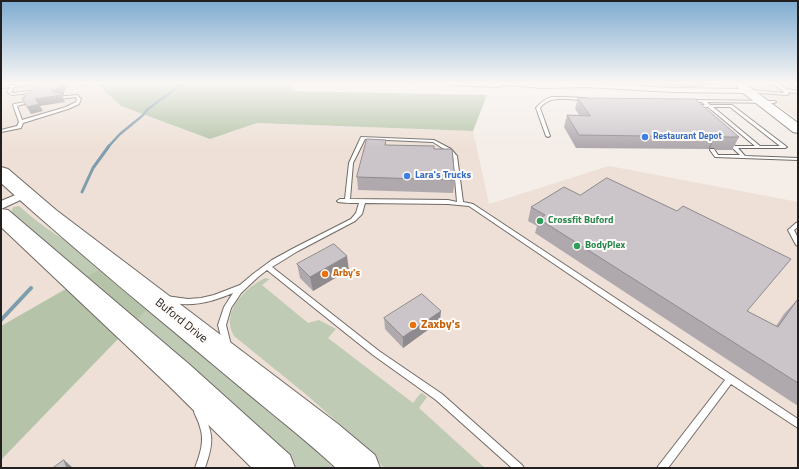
<!DOCTYPE html>
<html>
<head>
<meta charset="utf-8">
<style>
	body { margin:0 }
	#map { position:relative; width:799px; height:469px; overflow:hidden; background:#f4ede8; font-family:"Titillium Web",sans-serif }
	canvas { display:block }
	.frame { position:absolute; inset:0; border:2px solid #221f1e; pointer-events:none }
</style>
</head>
<body>
<div id="map">
<canvas width="799" height="469"></canvas>
<div class="frame"></div>
</div>
<script>
const g = document.querySelector('canvas').getContext('2d');
g.lineJoin = 'round';
function fillPath(path, color) {
  g.fillStyle = color;
  g.fill(path, 'evenodd');
}
function stroke(path, color, width, dash) {
  g.strokeStyle = color;
  g.lineWidth = width;
  g.lineCap = dash ? 'butt' : 'round';
  g.setLineDash(dash || []);
  g.stroke(path);
}
function write(font, color, halo, rows, align = 'center') {
  g.font = font + ' "Titillium Web",sans-serif';
  g.lineWidth = 4;
  g.setLineDash([]);
  g.textBaseline = 'middle';
  g.strokeStyle = halo;
  g.fillStyle = color;
  for (const [text, x, y, turn = 0] of rows) {
    g.save();
    g.translate(x, y);
    g.rotate((+turn || 0) * Math.PI / 180);
    g.textAlign = isNaN(turn) ? turn : align;
    if (halo) g.strokeText(text, 0, 0);
    g.fillText(text, 0, 0);
    g.restore();
  }
}
fillPath(new Path2D(`
	M1,83h95l25,23 89,33 47,-16 216,8 16,73 120,-38 189,36v266h-797v-8l148,-153 -45,-40 -103,59z
	M743,83h55v36l-25,-18z`), '#eee0d6');
fillPath(new Path2D(`
	M19,206c17,15 34,28 55,39l220,183 40,40h-41l-283,-253 3,-8z
	M265,278l5,1 -8,6 46,38 11,-3 17,9 -8,9 85,65 7,-9 2,-1 5,4 -8,11 66,60h-101l-32,-33 -44,-39 -74,-60c-14,-24 11,-48 31,-58z`), '#bfcbb5');
fillPath(new Path2D(`
	M96,83h200l-4,8 195,4 -14,36 -216,-8 -47,16 -89,-33z
	M104,267l45,40 -148,153v-134z`), '#b5c4a8');
stroke(new Path2D(`
	M108,147l12,-13 22,-18 6,-7 35,-26`), '#7e9dad', 2.5);
stroke(new Path2D(`
	M82,192l11,-24 16,-22`), '#7e9dad', 3);
stroke(new Path2D(`
	M1,320l30,-32`), '#7e9dad', 4);
const service = new Path2D(`
	M30,83h7l-2,1 -21,3 -3,5 2,1 17,-2 1,1 -2,1 -17,2 -5,-3 3,-5 -9,1v-2z
	M80,83h9c-2,2 -7,2 -9,0z
	M773,83h4l9,6 12,2v2l-10,-1 1,2 -2,1 -37,-3 -2,-1 2,-1 34,3 -1,-2z
	M790,83h4l4,2v3z
	M77,95l4,4 -2,5 -11,5 -45,14 -2,5 -20,4v-2l16,-4 2,-4 -6,-17 1,-1 12,-2 2,1 -11,3 5,14 44,-13 10,-5 1,-3 -1,-2 -18,2 -2,-1 1,-1z
	M552,97h14l19,1 2,1 -2,1c-15,0 -35,-6 -45,8l10,28 -2,1 -2,-1 -10,-28c5,-6 9,-9 16,-11z
	M689,100l86,1 1,1 -2,1 -67,-1 3,3h22l55,42 -2,1h-47l7,8 53,2v2l-83,-3 -5,-7v-1h4l4,6h22l-14,-13v-2h4l5,6h20l-47,-39h-13l-2,-1 2,-1h10l-3,-3h-13zM713,107h17l50,39h-20z
	M361,137l73,3 17,9 6,7 6,46 10,2 325,215v9l-67,-44 -63,84h-11l2,-3 66,-85 -256,-174 -21,-2 -83,-1 -3,11 -7,7 -57,30 -26,16 107,84 63,43 80,71 2,3h-12l-76,-68 -63,-45 -106,-85 -9,7 -17,16 -10,15 -5,17 5,20 -1,2 -3,1 -3,-1 -1,-2 -5,-20 6,-18 9,-14c-24,10 -44,15 -69,8l-2,-2 2,-2 2,-1 22,3 13,-1 13,-3 26,-10 13,-11 19,-14 22,-12 57,-29 5,-6 3,-10c-8,0 -14,0 -21,-1l-1,-1 3,-2h5l4,-36zM365,139l68,3 14,9 6,5 4,46 -9,-2 -98,-1 3,-36z
	M798,222v5l-4,3 4,8v8l-2,-1 -8,-15 8,-7z
	M198,408l3,1c13,25 13,33 4,59h-10c5,-14 10,-27 5,-41 -1,-5 -4,-10 -6,-15l1,-3z`);
const minor = new Path2D(`
	M446,83h140l86,5 75,1 4,2 -4,2 -75,-1 -86,-5 -43,1 -38,-3 -9,2 -46,-2z
	M25,191l4,1 2,2 -2,2 -28,13v-8z`);
const secondary = new Path2D(`
	M733,83h11l54,40v10l-5,-1 -50,-39z`);
const trunk = new Path2D(`
	M1,167l7,2 48,41 282,214 37,31 5,13h-44c-29,-27 -60,-51 -90,-76 -82,-69 -166,-137 -245,-209z
	M1,209l7,1 182,155 100,90 5,13h-43l-84,-83 -167,-158z`);
stroke(service, '#706a66', 2);
stroke(minor, '#706a66', 2);
stroke(secondary, '#706a66', 2);
stroke(trunk, '#706a66', 2);
fillPath(service, '#fff');
fillPath(minor, '#fff');
fillPath(secondary, '#fff');
fillPath(trunk, '#fff');
fillPath(new Path2D(`
	M387,83h29l-1,2z
	M658,83h63l-23,4 -34,-1z
	M578,98l161,39 -7,13h-16l-2,-2h-4l-2,1 -132,-1 -12,-21 3,-12h12l-4,-6z
	M386,145l48,4 21,31 -2,13 -95,-3 -1,-13z
	M531,207l216,104 29,15 8,-12 13,-14 1,1v105l-263,-173 2,-7 -9,-5z
	M297,264l52,6 -36,21 -13,-13z
	M384,318l56,3 -37,27 -18,-19z`), '#afa9ae');
fillPath(new Path2D(`
	M62,83h7l-5,9v3h-2l2,5 1,2 -25,4 3,5 -12,3 -4,-7 8,-8 25,-14z
	M700,83h21l-23,4z
	M716,135l-6,13 -2,1 7,-12z
	M347,256l2,14 -36,21 -3,-14z
	M441,311l-1,10 -37,27v-11z
	M64,460l9,8h-6z`), '#8e8a8d');
const building = new Path2D(`
	M37,83h25l-2,2v3l-9,2 3,3h7v2l-26,4 4,5 -12,3 -5,-9 3,-1 -2,-3 6,-1z
	M578,98l117,1 44,38h-16l-2,-2h-5l-1,2 -136,-2 -12,-20 23,1z
	M367,139l19,1 -1,5 49,1v3h18l3,31 -98,-3z
	M607,178l70,33 6,-5 108,53 -44,52 31,16 19,-27 1,1v82l-259,-164 6,-4 -14,-8 33,-20 16,8z
	M334,244l13,12 -37,21 -13,-13z
	M422,294l19,17 -38,26 -19,-19z
	M64,460l3,8h-14z`);
fillPath(building, '#cbc5ca');
stroke(building, '#8e8a8d', 1);
const sky = g.createLinearGradient(0, 0, 0, 148);
sky.addColorStop(0, '#7dabd0');
sky.addColorStop(0.56, '#faf7f5');
sky.addColorStop(1, '#faf7f500');
g.fillStyle = sky;
g.fillRect(0, 0, 799, 148);
for (const [x, y, r, color] of [
	[645,137,4,"#3f7fe0"],
	[407,176,4,"#3f7fe0"],
	[540,221,4,"#2e9e5b"],
	[577,246,4,"#2e9e5b"],
	[325,274,4,"#e8710a"],
	[413,325,4,"#e8710a"]
]) {
  const dot = new Path2D();
  dot.arc(x, y, r, 0, 2 * Math.PI);
  g.fillStyle = color;
  g.fill(dot);
  stroke(dot, '#fffbf8', 1.5);
}
write('bold 9px', '#366cbe', '#fffbf8', [
	["Restaurant Depot",653,137]
], 'left');
write('bold 10px', '#366cbe', '#fffbf8', [
	["Lara's Trucks",415,176]
], 'left');
write('bold 10px', '#27864d', '#fffbf8', [
	["Crossfit Buford",548,221],
	["BodyPlex",585,246]
], 'left');
write('bold 10px', '#c56008', '#fffbf8', [
	["Arby's",333,274]
], 'left');
write('12px', '#221f1e', '#fffbf8', [
	["Buford Drive",181,321,39]
]);
write('bold 12px', '#c56008', '#fffbf8', [
	["Zaxby's",421,325]
], 'left');
</script>
</body>
</html>
